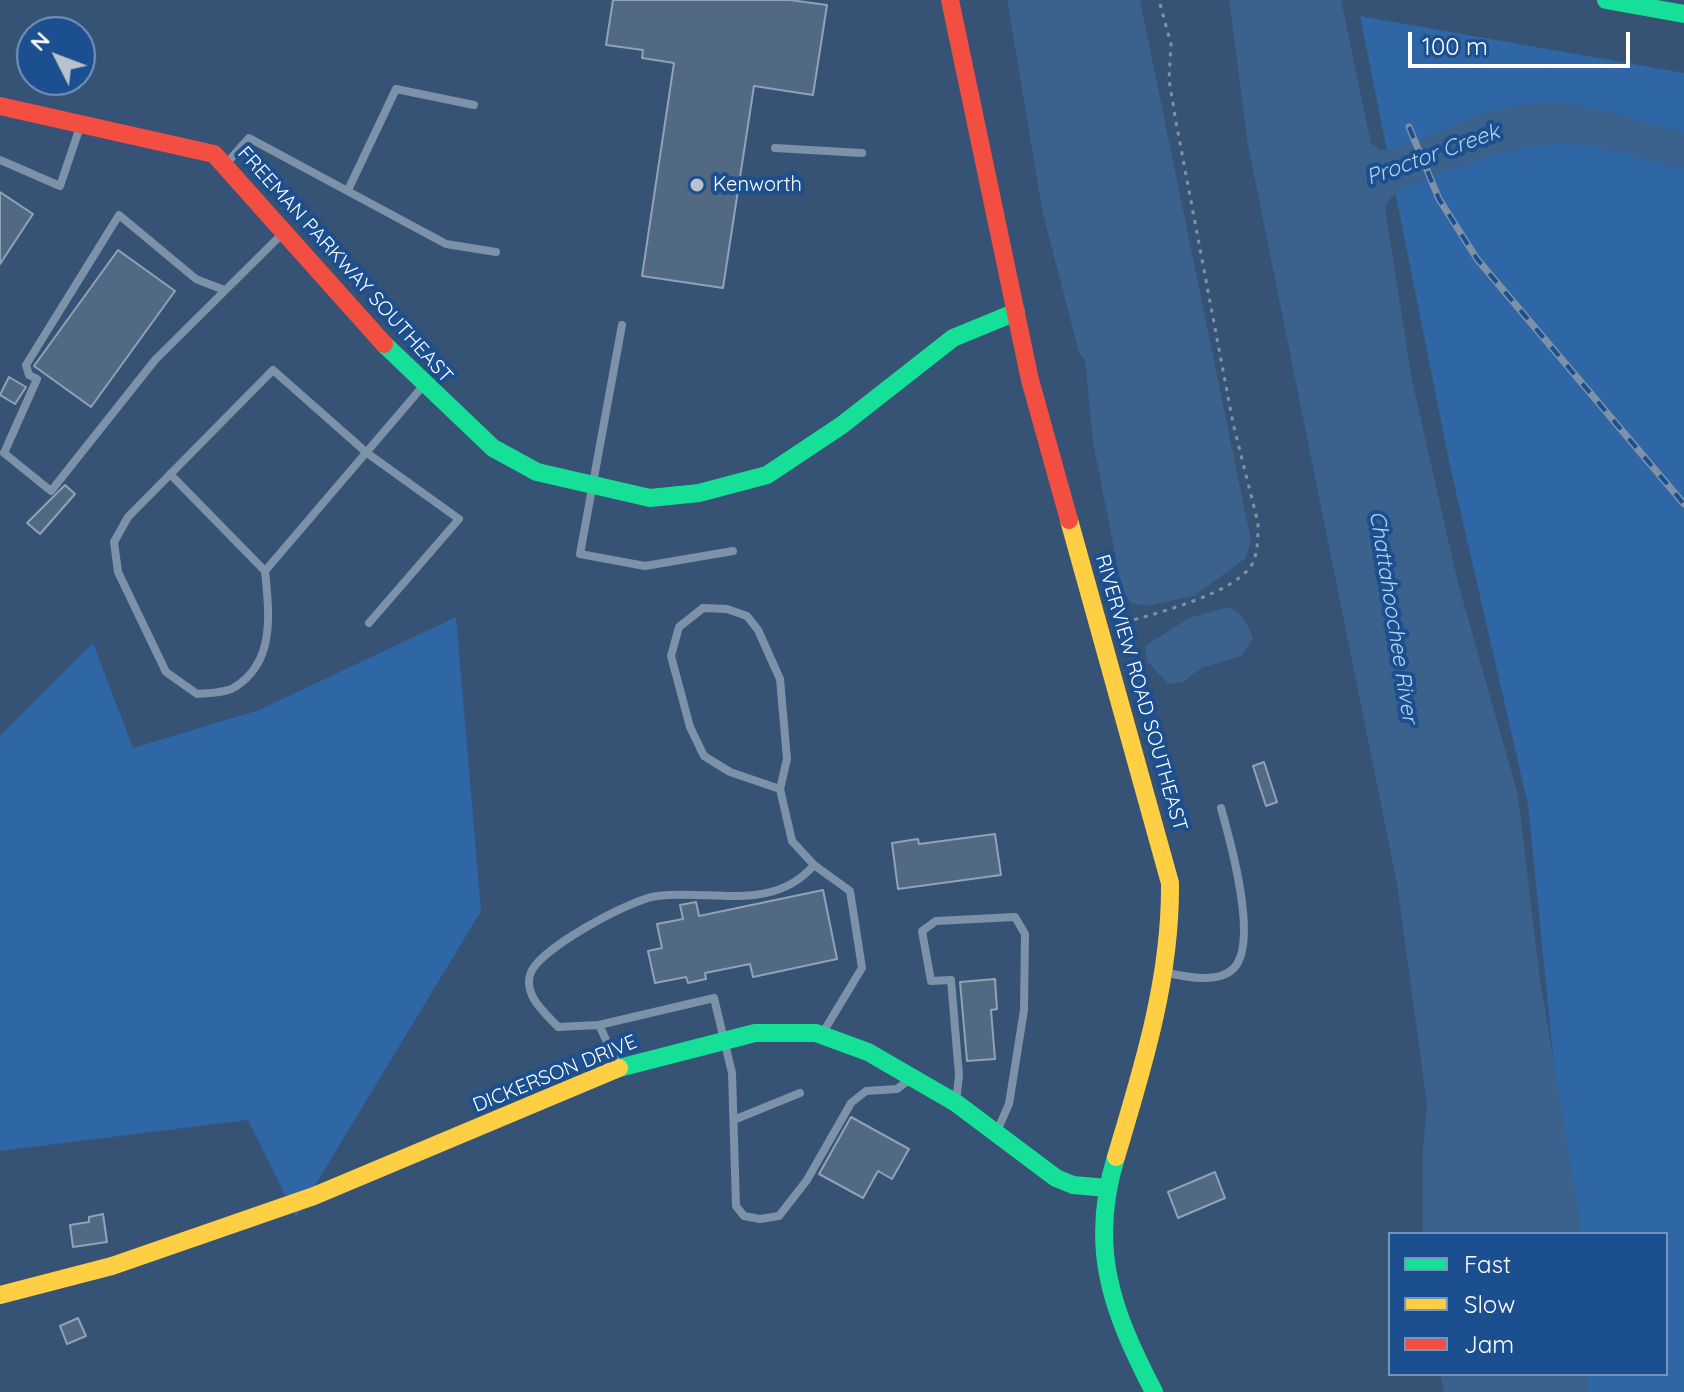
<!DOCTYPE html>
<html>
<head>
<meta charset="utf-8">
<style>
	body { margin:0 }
	#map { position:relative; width:1684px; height:1392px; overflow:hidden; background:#365274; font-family:Quicksand,sans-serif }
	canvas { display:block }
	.legend { position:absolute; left:1388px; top:1232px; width:280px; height:144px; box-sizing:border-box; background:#1b4f8f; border:2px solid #7695bc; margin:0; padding:10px 14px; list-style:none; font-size:24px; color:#fff }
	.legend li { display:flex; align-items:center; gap:16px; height:40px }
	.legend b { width:40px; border:2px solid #7695bc }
	.north { position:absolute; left:16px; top:16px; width:80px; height:80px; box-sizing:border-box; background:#1b4f8f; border:2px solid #7695bc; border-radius:50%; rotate:312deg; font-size:22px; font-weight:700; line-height:32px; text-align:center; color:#fff }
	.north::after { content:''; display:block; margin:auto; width:28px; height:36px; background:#b9c2ce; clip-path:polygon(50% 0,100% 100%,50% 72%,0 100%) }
	.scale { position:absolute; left:1408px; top:32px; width:222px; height:36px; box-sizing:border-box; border:4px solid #fff; border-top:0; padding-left:10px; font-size:24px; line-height:28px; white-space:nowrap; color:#fff; -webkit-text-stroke:6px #1b4f8f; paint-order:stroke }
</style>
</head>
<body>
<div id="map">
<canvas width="1684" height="1392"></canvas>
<ul class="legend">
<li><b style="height:10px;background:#16e098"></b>Fast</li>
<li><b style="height:10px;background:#ffcf43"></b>Slow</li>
<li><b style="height:10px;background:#f24e42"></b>Jam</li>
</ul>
<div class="north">N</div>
<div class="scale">100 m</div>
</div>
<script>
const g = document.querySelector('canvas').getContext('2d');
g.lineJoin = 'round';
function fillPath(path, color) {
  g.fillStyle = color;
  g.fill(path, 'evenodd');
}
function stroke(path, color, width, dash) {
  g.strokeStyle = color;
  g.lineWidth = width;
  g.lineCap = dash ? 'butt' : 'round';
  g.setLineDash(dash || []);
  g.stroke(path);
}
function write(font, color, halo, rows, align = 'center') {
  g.font = font + ' Quicksand,sans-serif';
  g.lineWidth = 8;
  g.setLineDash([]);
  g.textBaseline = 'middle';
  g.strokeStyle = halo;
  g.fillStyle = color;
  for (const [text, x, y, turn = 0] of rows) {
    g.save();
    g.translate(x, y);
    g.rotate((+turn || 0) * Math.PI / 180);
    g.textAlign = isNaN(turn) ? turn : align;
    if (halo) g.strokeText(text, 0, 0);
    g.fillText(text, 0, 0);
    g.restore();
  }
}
fillPath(new Path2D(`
	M1360,16l324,57v1319h-101l-1,-18h84v-140h-95l-43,-429 -78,-339z
	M456,617l25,294 -185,306 -48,-97 -248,31v-415l93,-93 40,105 126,-38z`), '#2f66a5');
fillPath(new Path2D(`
	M1007,0h133l111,541 -5,17 -52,38 -47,10 -16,-3 -9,-14 -29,-147 -8,-82 -6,-7 -37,-143z
	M1229,0h112l30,143 9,7c30,-1 64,-23 93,-33 85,-30 130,-6 211,16v36c-28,-6 -55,-15 -83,-21 -58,-13 -114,8 -166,28 -18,7 -43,12 -50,32l27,172 46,203 60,212 21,177 43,262h-159v-86l4,-43 -30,-221 -149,-739z
	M1227,607c15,4 20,17 26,31l-12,18 -40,12 -18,14 -15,2 -21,-23 -2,-15 44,-28z
	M1440,1374h147l1,18h-144z`), '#3b618d');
const building = new Path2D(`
	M613,0h177l37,5 -14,90 -59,-9 -31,202 -81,-12 32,-213 -32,-5 1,-8 -37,-5z
	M0,192l33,22 -33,50z
	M118,250l57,41 -84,116 -57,-41z
	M9,377l17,10 -11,17 -15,-9z
	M65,485l10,9 -35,40 -13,-11z
	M1264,762l13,40 -11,4 -13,-40z
	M995,834l6,41 -103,14 -6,-46 26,-4 1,5z
	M823,890l14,69 -84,18 -3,-13 -45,9 1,6 -18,4 -2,-6 -31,6 -7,-32 14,-3 -5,-24 26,-5 -3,-14 16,-3 3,14z
	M995,979l2,30 -6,1 4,49 -28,2 -7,-79z
	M851,1117l58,32 -17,30 -14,-8 -15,27 -44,-24z
	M1215,1172l10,26 -47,20 -10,-26z
	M103,1214l4,28 -34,5 -3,-22 19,-3v-5z
	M78,1318l8,18 -19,8 -7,-18z`);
fillPath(building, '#526984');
stroke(building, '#92a2b6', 2);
stroke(new Path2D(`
	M1115,625c31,-9 128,-32 139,-65 4,-11 4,-25 4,-37l-25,-100 -57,-301 -7,-42 2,-36 -12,-44`), '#7d92a8', 3, [4, 6]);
stroke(new Path2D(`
	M775,148l87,5
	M0,160l60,26 21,-62
	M225,165l24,-27 197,106 50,8
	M348,190l48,-101 78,16
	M224,290l-28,-11 -77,-64 -93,150 3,10 8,4 -33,74 47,38 104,-131 128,-127
	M622,325l-42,229 65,12 88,-15
	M170,474l95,97
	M369,623l90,-104 -92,-66 -94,-83 -145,147 -14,25 4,30 48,100 31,22c11,-1 29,-1 38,-7 41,-26 34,-74 30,-116l158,-185
	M780,789l-50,-17 -26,-16 -14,-29 -19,-71 8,-29 24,-19 24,1 20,7 11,14 22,49 7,80 -7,30 12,52 22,24 36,26 12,77 -40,66
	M1168,973c18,4 51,11 66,-5 25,-27 -4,-128 -13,-160
	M599,1025l115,-27 18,75 4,133 8,10 16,3 19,-3 28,-36 44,-77 15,-12 31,-2 12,-9
	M619,1067l-20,-42 -41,2c-13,-14 -34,-31 -28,-52 6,-25 101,-76 127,-79 54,-7 116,17 157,-31
	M956,1102l3,-27 -8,-95 -20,1 -9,-50 14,-10 79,-4 10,17 -1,76 -15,94 -12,27
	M736,1119l64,-26`), '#7d92a8', 8);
stroke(new Path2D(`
	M1606,0l78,14
	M384,344l109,104 44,24 113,26 49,-5 68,-18 75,-50 111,-87 63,-26
	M619,1068l136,-35h61l52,19 88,51 100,75 17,7 34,3
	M1116,1157c-28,91 -4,154 38,235`), '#16e098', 18);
stroke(new Path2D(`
	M1069,520l101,363c1,95 -27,184 -54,274
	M0,1295l112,-29 202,-70 305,-128`), '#ffcf43', 18);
stroke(new Path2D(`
	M950,0l80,380 39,140
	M0,106l214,48 170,190`), '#f24e42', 18);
const rail = new Path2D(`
	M1409,127l30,72 38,60 207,245`);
stroke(rail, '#7e92a7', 7);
stroke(rail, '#1b4f8f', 4, [12]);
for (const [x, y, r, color] of [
	[697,185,8,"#b9c2ce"]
]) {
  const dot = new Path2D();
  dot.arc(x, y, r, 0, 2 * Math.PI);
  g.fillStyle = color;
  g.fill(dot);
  stroke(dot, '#1b4f8f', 3);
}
write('20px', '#fff', '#1b4f8f', [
	["Kenworth",713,185]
], 'left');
write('20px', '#fff', '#1b4f8f', [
	["FREEMAN PARKWAY SOUTHEAST",345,265,48],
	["RIVERVIEW ROAD SOUTHEAST",1141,693,74],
	["DICKERSON DRIVE",555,1074,-22]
]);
write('italic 22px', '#b5d3f5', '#1b4f8f', [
	["Proctor Creek",1433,155,-20],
	["Chattahoochee River",1393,617,81]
]);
</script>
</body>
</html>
